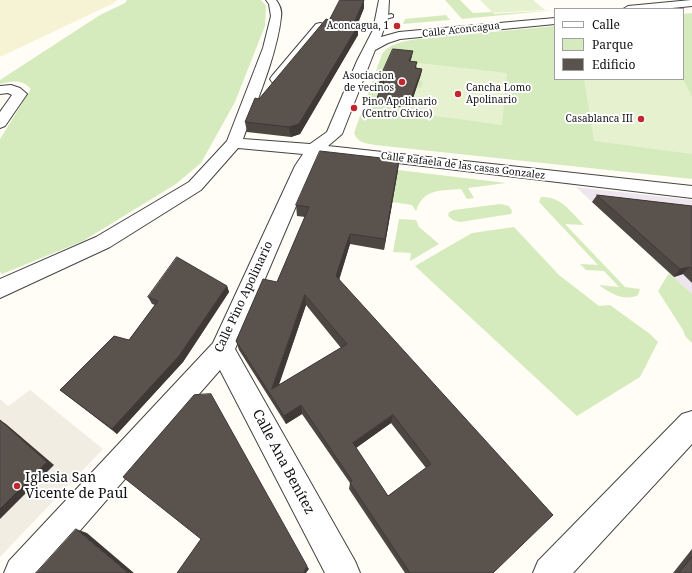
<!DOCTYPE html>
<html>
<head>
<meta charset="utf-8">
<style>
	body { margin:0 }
	#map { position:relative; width:692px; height:573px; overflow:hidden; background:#fffdf5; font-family:"Noto Serif",serif }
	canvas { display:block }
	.legend { position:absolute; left:554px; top:8px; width:130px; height:72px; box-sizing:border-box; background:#fff; border:1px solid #a0a0a0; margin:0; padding:5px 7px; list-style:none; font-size:12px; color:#111 }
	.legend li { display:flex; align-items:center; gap:8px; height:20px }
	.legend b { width:20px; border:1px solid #a0a0a0 }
</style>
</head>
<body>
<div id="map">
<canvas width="692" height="573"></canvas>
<ul class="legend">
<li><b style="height:5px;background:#fff"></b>Calle</li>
<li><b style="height:11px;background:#d5ebbd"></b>Parque</li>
<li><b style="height:11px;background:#5a524d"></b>Edificio</li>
</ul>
</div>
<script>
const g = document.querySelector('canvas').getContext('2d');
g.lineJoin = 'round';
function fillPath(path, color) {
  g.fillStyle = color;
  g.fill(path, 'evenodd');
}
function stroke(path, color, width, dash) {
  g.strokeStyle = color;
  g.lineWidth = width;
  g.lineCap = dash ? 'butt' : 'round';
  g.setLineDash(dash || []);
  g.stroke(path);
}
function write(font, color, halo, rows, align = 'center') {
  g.font = font + ' "Noto Serif",serif';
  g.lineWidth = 4;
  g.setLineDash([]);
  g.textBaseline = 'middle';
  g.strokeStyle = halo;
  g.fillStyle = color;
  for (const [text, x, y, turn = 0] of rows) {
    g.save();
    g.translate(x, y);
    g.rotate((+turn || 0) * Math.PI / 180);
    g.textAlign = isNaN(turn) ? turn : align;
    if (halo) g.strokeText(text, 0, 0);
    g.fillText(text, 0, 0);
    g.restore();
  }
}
fillPath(new Path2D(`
	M576,187l116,13v94l-100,-92z`), '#eee6ef');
fillPath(new Path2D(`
	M0,0h118l-4,3 -114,54z`), '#f6f3d4');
fillPath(new Path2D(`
	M127,0h134l5,6 -1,20 -30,76 -34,61 -25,21 -93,57 -81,33 -2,-2v-133l31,-50c-9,-10 -19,-8 -31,-5v-4l100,-65 25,-12z
	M445,0h15l13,13 19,-1 2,2 61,-4 -93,9z
	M692,13v166l-317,-34c-10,-2 -17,-2 -21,-12l28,-79c8,-11 22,-13 36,-15l137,-13v53h128v-65z
	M446,15l4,5 -47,4 2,-5z
	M398,170l108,13 -38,5 6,10 -7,1 -6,-10c-21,2 -37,-1 -45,22l-4,-6 -20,-3z
	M541,197c20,-1 30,15 43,28l-19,-1 60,63 15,2 -2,6c-14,7 -28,-2 -39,-10l20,2 -15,-16 -18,-1 -6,-6 18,1 -59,-63z
	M500,204l9,2 3,5 -1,3 -51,8 -7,-2 -5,-4 1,-4 5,-2z
	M399,219l17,1 3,7 20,17 -29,17 1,-8 -18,-1z
	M514,227l45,48 40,31 11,-1 40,29 8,8 -18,35 -63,39 -162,-150 57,-33z
	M669,273l23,21v49l-7,-7 -2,-6 -25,-39z`), '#d5ebbd');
fillPath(new Path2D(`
	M480,0h53l12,10 -52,3z
	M410,62l97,11 -5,52 -89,-12 2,-6 -5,-1 2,-19 9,1 2,-7 -3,-1 2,-5 -8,-1z
	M584,79h99l9,18v57l-98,-13z`), '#e6f2cf');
fillPath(new Path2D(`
	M30,390l73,59 -103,108v-158l8,7z`), '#f1ede2');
const lane = new Path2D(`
	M391,14l2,1v2l-11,3 -3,-2z`);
const street = new Path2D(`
	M266,0h10c4,5 6,12 5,17 -4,38 -25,86 -38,122l67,5 17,-12 30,-71 16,-31 6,-30h10l-1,18 -7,19 18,-5 156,-14v6l-155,15 -12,4 -13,7 -33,84 -14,12 364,40v12l-328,-39 -45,-4 -6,11 -78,183 120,212 5,12h-35l-105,-203 -177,203h-39l5,-12 204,-218 82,-177 8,-12 -65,-6 -37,42 -91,57 -110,51v-19l96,-42 93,-55 38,-41 36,-93 8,-32 -2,-12z
	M691,0h1v6l-30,3h-39l5,-3z
	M320,23l4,1 2,2 -44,56h-10l-2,-3 2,-3 44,-52z
	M11,85l9,3 7,6 -22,32 -5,2v-16l12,-17 -4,-2 -8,1v-8z
	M692,411v33l-119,129h-40l5,-12 144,-147z`);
stroke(lane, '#444', 2);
stroke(street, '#444', 2);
fillPath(lane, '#fff');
fillPath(street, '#fff');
fillPath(new Path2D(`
	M364,8l-7,18h1v9l-58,99 -9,3 -44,-5 -2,-10 14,-23 70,-79z
	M412,56l-2,5 7,6 -1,1 6,1 -1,5 -11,33h-12l-21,-4v-5l6,-14 -4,-1 1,-5z
	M399,160l-1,10 -14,80 -34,-6 -11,35 154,294h-88l-56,-84 1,-6 -48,-69 -16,10 -47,-74 -3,-9 41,-59 28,-65 -8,-1 -1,-11zM306,305l35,43 -62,37zM391,423l35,45 -38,28 -32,-48z
	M597,195l95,11v77l-9,-9 -9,3 -82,-75z
	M227,286l2,6 -46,70 -66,72 -57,-44 69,-50 26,-35 -3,-1 -4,-7z
	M692,549v24h-19z`), '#4d4742');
fillPath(new Path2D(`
	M364,0v8l-11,26v-9z
	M358,26v9l-58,99 -9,3 -2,-10z
	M413,51l-1,5 -3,10v-5z
	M422,69l-1,5 -11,33v-6z
	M399,160l-1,10 -14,80 1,-11z
	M350,234v10l-13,43 -1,-11z
	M689,267l-6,7 -9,3 6,-8z
	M227,286l2,6 -46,70 -66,72 -5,-5z
	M305,295l1,10 -32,93 -2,-9z
	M301,405l1,9 -16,10 -2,-8z
	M393,415l-2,8 -38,27v-7z
	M0,420l6,4 48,41 -54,54z
	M76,529l11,4 47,40h-6z
	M307,566l2,3 -3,4h-3z`), '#3f3936');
const building = new Path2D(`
	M340,0h24l-11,25 5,1 -59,98 -10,3 -44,-5 10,-24 4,1 67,-80 3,1z
	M393,49l20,2 -4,10 8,1 -2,6 7,1 -12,32h-12l-21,-3 8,-20h-5z
	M320,151l79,9 -14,79 -35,-5 -14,42 217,239 -60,58h-83l-60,-90 2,-2 -51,-76 -17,11 -48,-75 27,-62 14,3 32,-75 -13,-2zM305,295l42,49 -75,45zM393,415l38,49 -43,32 -35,-53z
	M597,195l95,11v63l-3,-2 -9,2z
	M177,257l50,29 -48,70 -67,73 -52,-39 54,-54 15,4 29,-39 -10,-4z
	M211,394l96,172 -4,7h-126l24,-34 -78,-62 71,-82z
	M0,420l47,42 -47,47z
	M76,529l52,44h-92z
	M692,557v16h-13z`);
fillPath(building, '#5a524d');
stroke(building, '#3f3936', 1);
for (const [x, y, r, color] of [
	[397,26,4,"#c4262e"],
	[402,82,4,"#c4262e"],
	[458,94,4,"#c4262e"],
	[354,108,4,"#c4262e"],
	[641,119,4,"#c4262e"],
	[17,486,4,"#c4262e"]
]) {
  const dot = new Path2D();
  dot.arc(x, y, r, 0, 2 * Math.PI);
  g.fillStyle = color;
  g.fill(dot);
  stroke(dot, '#fff', 1.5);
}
write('10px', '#111', '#fff', [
	["Aconcagua, 1",389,26],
	["Asociacion",394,76],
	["de vecinos",394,88],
	["Cancha Lomo",466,88,"left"],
	["Apolinario",466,100,"left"],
	["Pino Apolinario",362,102,"left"],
	["(Centro Cívico)",362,114,"left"],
	["Casablanca III",633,119]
], 'right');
write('10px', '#111', '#fff', [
	["Calle Aconcagua",461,30,-6],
	["Calle Rafaela de las casas Gonzalez",463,166,7]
]);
write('12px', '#111', '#fff', [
	["Calle Pino Apolinario",244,297,-65]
]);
write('14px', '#111', '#fff', [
	["Calle Ana Benítez",283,462,62]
]);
write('14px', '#111', '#fff', [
	["Iglesia San",25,478],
	["Vicente de Paul",25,494]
], 'left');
</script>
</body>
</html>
